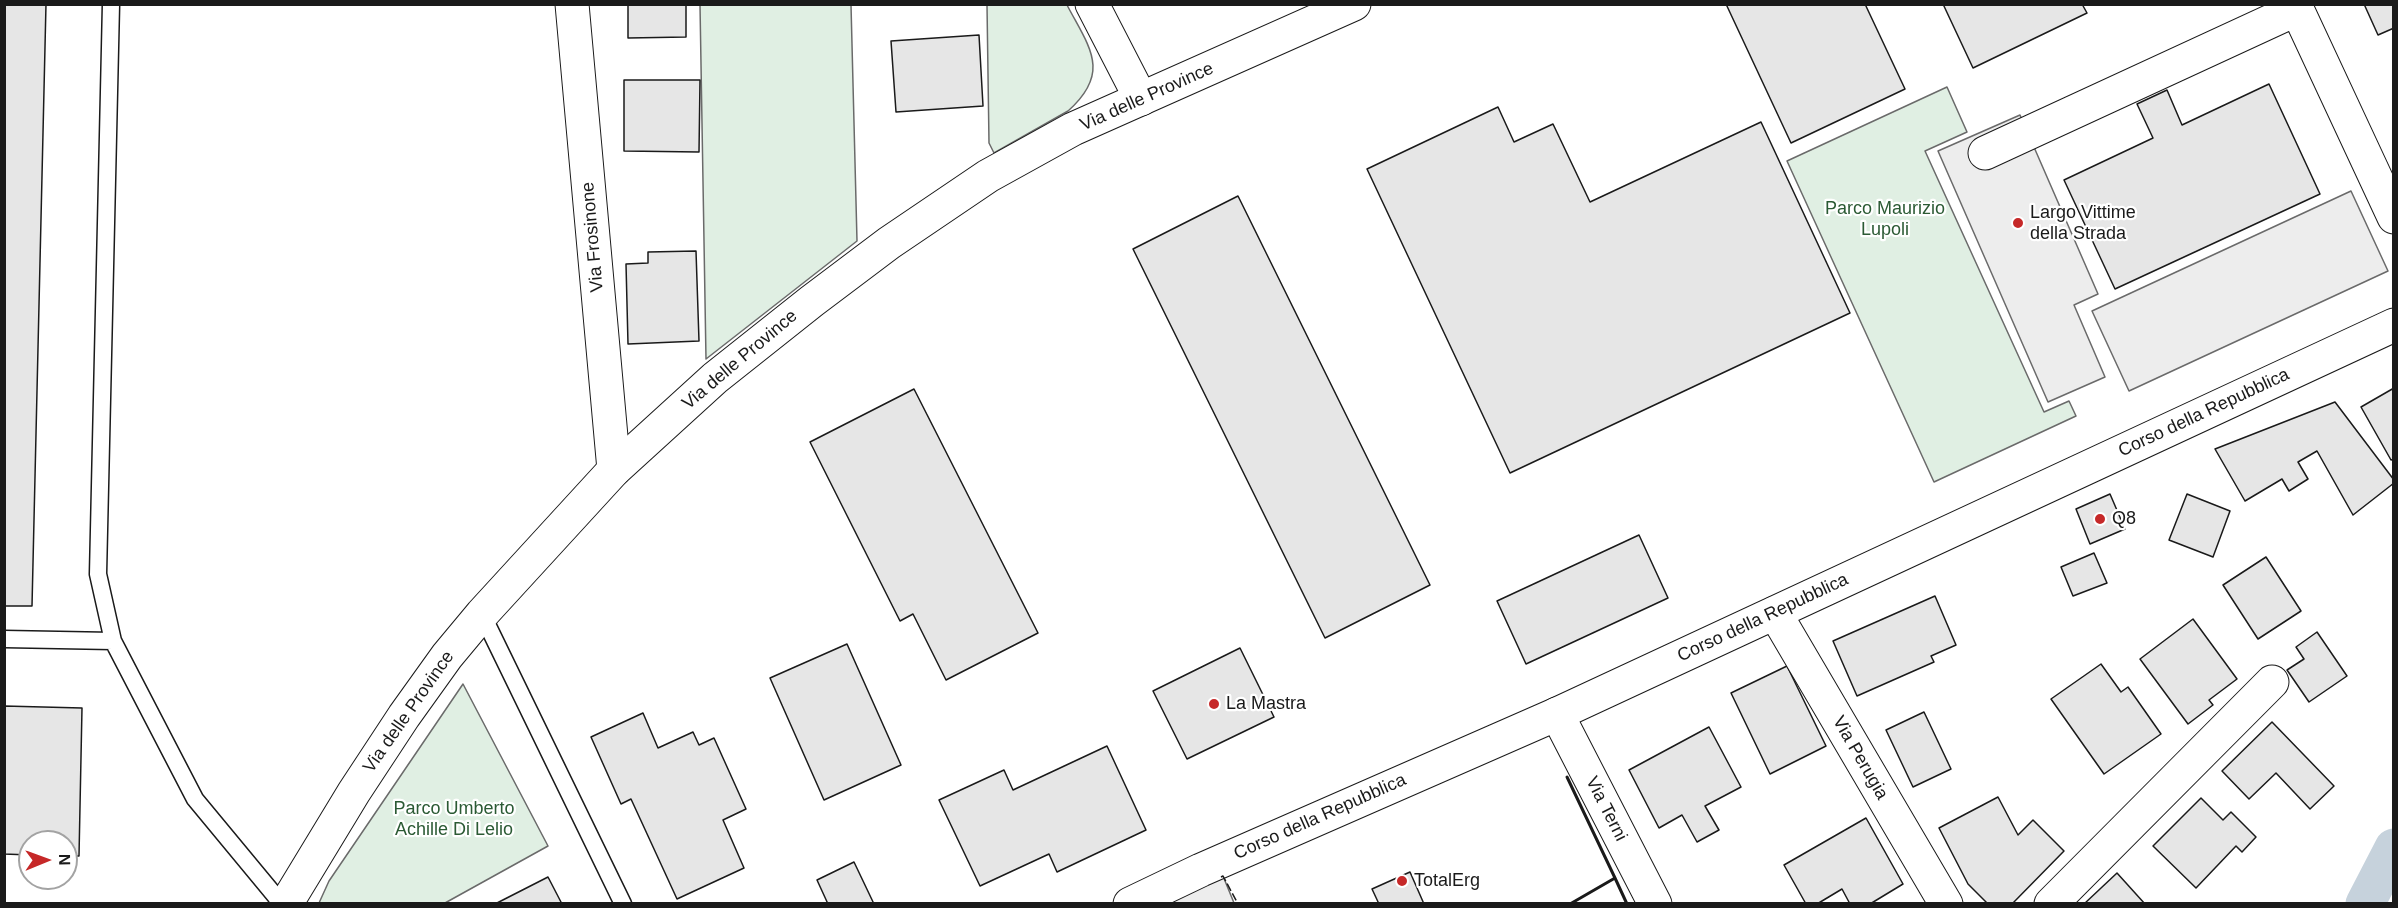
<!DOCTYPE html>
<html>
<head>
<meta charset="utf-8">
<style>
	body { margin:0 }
	#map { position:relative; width:2398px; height:908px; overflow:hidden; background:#fff; font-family:Helvetica,sans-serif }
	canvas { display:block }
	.frame { position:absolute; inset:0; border:6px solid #1a1a1a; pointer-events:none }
	.north { position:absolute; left:18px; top:830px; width:60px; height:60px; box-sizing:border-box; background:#fff; border:2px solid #a3a3a3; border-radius:50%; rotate:89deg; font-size:16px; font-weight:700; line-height:24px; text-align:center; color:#1a1a1a }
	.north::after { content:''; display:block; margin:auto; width:21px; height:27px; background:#c62828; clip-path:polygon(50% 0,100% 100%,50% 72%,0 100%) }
</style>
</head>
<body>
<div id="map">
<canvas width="2398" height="908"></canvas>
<div class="frame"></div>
<div class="north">N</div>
</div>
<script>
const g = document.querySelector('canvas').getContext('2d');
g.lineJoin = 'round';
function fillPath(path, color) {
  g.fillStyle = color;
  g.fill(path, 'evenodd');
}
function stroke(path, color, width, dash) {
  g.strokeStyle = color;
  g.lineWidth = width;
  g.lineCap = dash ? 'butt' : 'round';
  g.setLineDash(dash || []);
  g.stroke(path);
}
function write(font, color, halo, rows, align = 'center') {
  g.font = font + ' Helvetica,sans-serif';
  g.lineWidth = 4.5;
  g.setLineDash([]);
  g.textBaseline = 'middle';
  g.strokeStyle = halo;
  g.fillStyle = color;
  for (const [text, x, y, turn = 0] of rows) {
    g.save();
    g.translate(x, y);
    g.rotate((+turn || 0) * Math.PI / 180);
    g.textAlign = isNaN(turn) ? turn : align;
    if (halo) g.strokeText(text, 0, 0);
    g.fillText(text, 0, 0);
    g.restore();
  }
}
const green = new Path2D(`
	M700,5h151l6,236 -151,118z
	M987,5h80c22,42 45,67 1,106l-74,42 -5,-10z
	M1947,87l20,45 -42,19 119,261 25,-11 7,15 -142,66 -147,-321z
	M463,684l85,162 -103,57h-126l10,-22z`);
fillPath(green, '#e0efe3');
stroke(green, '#6a6a6a', 1.5);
const parking = new Path2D(`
	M2020,115l78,179 -24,11 31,72 -57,25 -110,-251z
	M2351,191l37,80 -259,120 -37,-80z
	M1223,876l11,27 -68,1z`);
fillPath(parking, '#ededed');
stroke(parking, '#6a6a6a', 1.5);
stroke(new Path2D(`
	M2365,904l29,-56`), '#c6d2dc', 39);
const building = new Path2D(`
	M4,4h42l-14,602h-28z
	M628,4h58v33l-58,1z
	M1726,4h139l40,85 -114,54z
	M1943,4h139l5,9 -114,55z
	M2364,4h30v24l-16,7z
	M979,35l4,71 -87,6 -5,-71z
	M624,80h76l-1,72 -75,-1z
	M2269,84l51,110 -205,95 -51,-109 89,-42 -16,-34 30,-14 15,35z
	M1498,107l16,35 39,-18 37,78 171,-80 89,191 -340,160 -143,-304z
	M1238,196l192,389 -105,53 -192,-389z
	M696,251l3,90 -71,3 -2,-80 22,-1v-11z
	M2394,388v71l-3,1 -30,-53z
	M914,389l124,244 -92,47 -33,-66 -13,7 -90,-179z
	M2335,402l59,78v3l-41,32 -36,-64 -19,11 10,17 -19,12 -7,-12 -37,22 -30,-52z
	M2110,494l15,35 -35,15 -14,-35z
	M2187,494l43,17 -17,46 -44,-17z
	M1639,535l29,63 -142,66 -29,-63z
	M2094,553l13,30 -34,13 -12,-29z
	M2266,557l35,54 -43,28 -35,-54z
	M1935,596l21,49 -25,11 3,6 -77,34 -24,-55z
	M2193,619l44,60 -28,21 4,5 -25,19 -48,-65z
	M2317,632l30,44 -38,26 -22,-32 17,-11 -8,-12z
	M847,644l54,121 -77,35 -54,-122z
	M1240,648l34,69 -87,42 -34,-68z
	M2101,664l20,28 7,-5 33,47 -57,40 -53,-75z
	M1787,666l39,80 -56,28 -39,-81z
	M4,706l78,2 -3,148h-13v-14h-36v13l-26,-1z
	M1924,712l27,57 -38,18 -27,-57z
	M643,713l15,35 35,-16 6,13 15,-7 32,71 -23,11 21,48 -67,31 -46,-100 -10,5 -30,-67z
	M2272,722l62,64 -24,23 -34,-36 -27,26 -27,-28z
	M1709,727l32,60 -36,19 14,24 -22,12 -15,-27 -23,13 -30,-58z
	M1107,746l39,84 -89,42 -8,-18 -69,32 -41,-86 65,-30 9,20z
	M1998,797l20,38 15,-15 31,31 -52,53h-24l-20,-20 -29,-56z
	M2201,798l22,22 8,-8 25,25 -14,15 -6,-6 -40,42 -43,-42z
	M1866,818l37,66 -33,20h-20l-8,-15 -25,15h-11l-22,-39z
	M854,862l20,42h-46l-11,-24z
	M1410,872l14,32h-45l-7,-15z
	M2117,873l28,31h-61z
	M548,877l14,27h-67z`);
fillPath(building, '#e6e6e6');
stroke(building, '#1a1a1a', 1.5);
const lane = new Path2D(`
	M111,4l-13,570 15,67 82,158 87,105
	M482,614l141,290
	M4,639l109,2`);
const street = new Path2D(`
	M572,4l42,466
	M1092,4l49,95
	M1985,153l312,-144 97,208
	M1775,613l171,291
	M1557,714l98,190
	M2051,904l221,-222`);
const secondary = new Path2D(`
	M286,904l68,-112 50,-76 43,-60 35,-42 132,-144 101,-92 97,-77 77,-58 99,-67 85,-47 281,-125
	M1130,904l71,-34 356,-156 837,-389`);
stroke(lane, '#1a1a1a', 19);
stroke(street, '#1a1a1a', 35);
stroke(secondary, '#1a1a1a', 35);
stroke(lane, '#fff', 16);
stroke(street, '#fff', 33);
stroke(secondary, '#fff', 33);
stroke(new Path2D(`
	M1221,877l2,-1 15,28`), '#1a1a1a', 1.5, [8, 3]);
stroke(new Path2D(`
	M1567,777l48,101 -45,26
	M1615,878l12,26`), '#1a1a1a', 3);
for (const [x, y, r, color] of [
	[2018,223,6,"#c62828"],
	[2100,519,6,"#c62828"],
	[1214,704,6,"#c62828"],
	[1402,881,6,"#c62828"]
]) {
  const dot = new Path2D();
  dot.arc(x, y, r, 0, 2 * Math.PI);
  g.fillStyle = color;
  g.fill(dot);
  stroke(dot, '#fff', 2);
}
write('18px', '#1a1a1a', '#fff', [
	["Via delle Province",1147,97,-24],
	["Via Frosinone",593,237,-95],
	["Via delle Province",740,360,-40],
	["Corso della Repubblica",2204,413,-25],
	["Corso della Repubblica",1763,618,-25],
	["Via delle Province",409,712,-55],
	["Via Perugia",1860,758,60],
	["Via Terni",1606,809,63],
	["Corso della Repubblica",1320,817,-24]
]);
write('18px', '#2b5a34', '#fff', [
	["Parco Maurizio",1885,209],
	["Lupoli",1885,230],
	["Parco Umberto",454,809],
	["Achille Di Lelio",454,830]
]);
write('18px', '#1a1a1a', '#fff', [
	["Largo Vittime",2030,213],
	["della Strada",2030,234],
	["Q8",2112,519],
	["La Mastra",1226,704],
	["TotalErg",1414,881]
], 'left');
</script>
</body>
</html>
